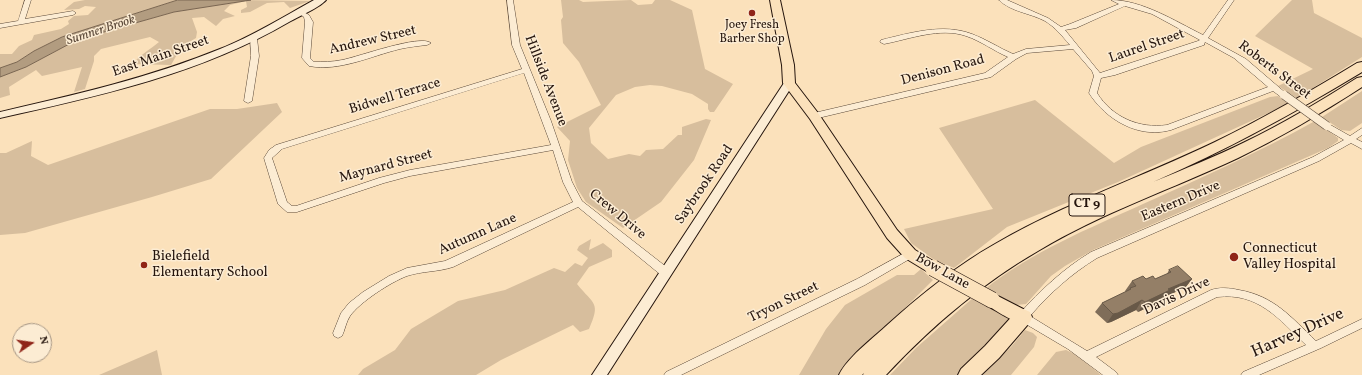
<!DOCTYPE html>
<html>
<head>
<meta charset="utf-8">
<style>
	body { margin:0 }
	#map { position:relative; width:1362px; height:375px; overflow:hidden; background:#fbe1bb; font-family:Vollkorn,serif }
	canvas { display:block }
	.north { position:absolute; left:12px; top:323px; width:40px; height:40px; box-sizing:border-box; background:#fcecd3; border:1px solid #a69684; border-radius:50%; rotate:77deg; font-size:11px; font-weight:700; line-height:16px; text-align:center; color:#25150d }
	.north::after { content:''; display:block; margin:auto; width:14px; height:18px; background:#8f2418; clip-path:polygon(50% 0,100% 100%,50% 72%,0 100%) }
</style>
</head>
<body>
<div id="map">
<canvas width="1362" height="375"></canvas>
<div class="north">N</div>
</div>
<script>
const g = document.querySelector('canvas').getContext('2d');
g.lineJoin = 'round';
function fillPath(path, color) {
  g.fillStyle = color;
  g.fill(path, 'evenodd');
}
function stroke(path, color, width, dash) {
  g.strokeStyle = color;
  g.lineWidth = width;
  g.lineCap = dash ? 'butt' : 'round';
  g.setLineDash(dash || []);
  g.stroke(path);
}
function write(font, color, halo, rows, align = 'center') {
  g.font = font + ' Vollkorn,serif';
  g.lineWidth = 3;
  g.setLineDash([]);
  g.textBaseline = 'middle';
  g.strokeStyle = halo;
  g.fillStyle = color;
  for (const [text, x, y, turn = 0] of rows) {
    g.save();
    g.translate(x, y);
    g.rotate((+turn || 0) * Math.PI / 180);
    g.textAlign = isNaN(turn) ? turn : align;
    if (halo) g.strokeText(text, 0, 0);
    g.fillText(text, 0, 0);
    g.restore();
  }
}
fillPath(new Path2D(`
	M85,0h93l-116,37 -28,14 -17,11 -17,6v-14h12l7,-8 13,-6 2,-5 27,-6 8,-5 -1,-3 6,-5 14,-1 8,-8 -11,-1 -6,3 -15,1 10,-8z
	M237,0l73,1 -20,7 -6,-6 -17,1 -17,9 -9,1v-3l6,-3 -1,-6 -16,4 -6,6 11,5 -12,3 -7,7 -12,-9 -12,1 5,14 -1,6 -10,6 6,4 -13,3 -8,14 -38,-1c6,-9 17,-14 26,-22l-9,-5 -49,12 -7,7v5l-9,28 -11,3 8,-25 -40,9 -6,-6 -27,17 1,8 -10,3v-21l26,-10 47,-25 34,-11 67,-19 38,-7 23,-2z
	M561,0h18l4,2 48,-2 7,5 14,-1 3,-4h15l22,10 13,59 28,15 -19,28h-4l-2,-3v-5l-16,-10 -30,-8 -12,-1 -15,2 -19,8 -27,33 2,15 17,16 21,-5 11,2 6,-6 17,-1 15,-14h4v-8l24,-8 5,1 -17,40 -33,42 -38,26 -37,-26 -9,-14 -9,-28 2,-19 -13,-14 44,-22 -22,-43 -16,-19 -2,-23 2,-3z
	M1292,0h20l2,13 48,25v19l-65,41 -19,-12 35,-17 -58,-33z
	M1362,91v32l-12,8 -9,-1 -19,-13z
	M1278,96l8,6v3l-168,77 -111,45 -53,41 -21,-9 -22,-16 -7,-14 89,-20 -54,-81 96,-28 79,63 27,-16 129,-50z
	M277,103l5,9 -71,67 -59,18 -127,36 -25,2v-82h6l26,-12 -1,15 17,9 162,-56h27z
	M1315,121l23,17v3l-10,7 -48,21 -187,81 -28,16 -14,10 -25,28 -10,1 -31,-16c48,-38 103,-60 158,-85 58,-26 116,-52 172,-83z
	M591,239l-2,11 14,-7 9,7v7l-23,10 -12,17c17,21 24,18 12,45l-9,3 -7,-7 -72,35 -25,15h-118l5,-6 32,-19 16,-21 47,-28 47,-11 49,-22 11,4 10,-9 7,3 6,-8 -11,-8 2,-4z
	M921,269l12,11 -95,95h-39l27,-46 19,-24 52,-30h17z
	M974,297l34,18 2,7 -51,53h-69l26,-27z
	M1025,330l8,3 4,4 -3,10 -23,28h-31l31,-28z
	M157,350l5,25h-63z
	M1066,350l11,5 24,20h-64l19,-23z`), '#d7be9d');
const water = new Path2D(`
	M178,0h73l-77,12 -67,19 -34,11 -47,25 -26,10v-9l17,-6 17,-11 28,-14z`);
fillPath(water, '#b29c80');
stroke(water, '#7a6652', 1);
const street = new Path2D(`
	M25,0h6l-6,19 48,-8 3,2 -3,2 -73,13v-4l18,-3z
	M507,0h6l7,45 31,76 21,61 10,19 87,68 1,3 -1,3 -4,1 -4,-1 -83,-68 -125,60c-15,5 -31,4 -46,9 -16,6 -47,26 -57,40 -4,6 -5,14 -8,20l-4,2 -4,-2 -1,-3 8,-20 8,-10 14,-11 26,-16 18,-8 38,-7 128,-59 -10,-20 -10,-32 -143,26 -26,7 -87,29h-10l-9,-8 -14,-46 5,-8 7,-5 246,-76 -10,-24zM524,73l27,72 -141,25 -31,8 -83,28h-4l-5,-4 -15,-44 10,-9z
	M999,0h8l41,18 13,9 9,-3 49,-20 -8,-4c31,0 64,21 92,35l25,-35h6l-26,38 38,21 42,36 -1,2h-6l-8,-6 -102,39c-32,9 -65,-10 -82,-37l5,-17 -2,-5 -19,-22 -46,4 -11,6 -25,18 -177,42 -4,-3 4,-3 171,-40 23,-16c-14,-6 -27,-16 -42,-21 -26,-9 -56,3 -82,8l-4,-2 1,-2c29,-7 62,-17 91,-6 14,5 27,14 41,20l13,-5 44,-4c-8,-9 -15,-18 -25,-24 -15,-8 -34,-9 -46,-21zM1125,6l27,8 48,26 -2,1 -98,32 -35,-43 11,-2zM1205,42l29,16 34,29 -101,38c-28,4 -55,-8 -70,-32l4,-15 14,-3 89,-30z
	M300,10l9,5 4,7 -3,36 4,4c9,0 18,0 28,-2 16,-3 78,-26 89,-17l-4,2c-9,1 -18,2 -27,4 -29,7 -61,23 -91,17l-7,-8 3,-36 -1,-5 -7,-5z
	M250,36h6l1,2 2,18 -7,45 -4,2 -4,-2 7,-45z
	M1327,123l23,13 12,-8v7l-6,4 6,3v7l-11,-6 -32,18 -222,97c-26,16 -47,35 -67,58l57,35 124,-61c9,-3 19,-2 28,0 35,6 52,27 77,51l46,-22v9l-41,20 -62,27h-18l2,-3 63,-27c-27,-26 -48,-53 -89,-48l-121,60 20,15 2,3h-15l-35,-26 -49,-29 -1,-3 1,-3c22,-24 44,-45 72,-62l222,-95 31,-17 -20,-12 -1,-2z
	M910,250l3,1 2,3 -2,3 -48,28 -184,90h-17l2,-3 191,-93z`);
const secondary = new Path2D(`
	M314,0h12c-7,8 -27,16 -37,22 -89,52 -190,74 -289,96v-6c74,-17 149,-34 220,-63 33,-13 63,-32 94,-49z
	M789,80l5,3 -187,292h-15l192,-292z`);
const primary = new Path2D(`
	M770,0h10l14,65 1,18 23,30 79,117 18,20 23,14 3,4 -3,4 -5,2 -5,-2 -23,-14 -18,-20 -77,-119 -27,-36 -1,-18z
	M992,293l37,19 2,5 -2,5c-13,4 -31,-11 -43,-17l-2,-5 2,-5z`);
const highway = new Path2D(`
	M1362,62v10c-68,41 -137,79 -209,110 31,-13 62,-25 92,-40 39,-19 76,-41 112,-64l5,-1v10c-40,26 -81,50 -124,71 -66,31 -137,55 -200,93 -57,33 -107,76 -152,124h-23l1,-2 -2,2h-23c8,-17 32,-35 46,-48 34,-31 71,-61 110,-83 71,-41 147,-67 220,-102 49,-24 96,-51 142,-79z
	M1023,309l7,3 2,5 -2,5 -31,36 -18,17h-23l3,-6 24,-23 31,-34z`);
stroke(street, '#5a4838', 1);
stroke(secondary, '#25150d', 2);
stroke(primary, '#25150d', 2);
stroke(highway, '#25150d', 2);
fillPath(street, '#fcecd3');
fillPath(secondary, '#fcecd3');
fillPath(primary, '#fbe1bb');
fillPath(highway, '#fbe1bb');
const streetBridge = new Path2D(`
	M1284,95l43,31`);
const primaryBridge = new Path2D(`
	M933,268l59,32`);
stroke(streetBridge, '#5a4838', 9, []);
stroke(primaryBridge, '#25150d', 17, []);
stroke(streetBridge, '#fcecd3', 8);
stroke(primaryBridge, '#fbe1bb', 16);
fillPath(new Path2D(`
	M1169,270l23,9 -7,9 -19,8 -3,4 -25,12 -2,-2 -25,12 -4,1 -12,-11 7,-9 24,-11 -1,-1 7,-10 14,-2h9l12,-5z`), '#7f6d59');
fillPath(new Path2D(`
	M1192,279l-7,9 -19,8 -3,4 -25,12 7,-10 23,-13z
	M1142,300l-6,10 -25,12 -4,1 6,-9z`), '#685948');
const building = new Path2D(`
	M1178,266l14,13 -24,10 2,1 -25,12 -3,-2 -24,13 -5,1 -11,-11 29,-14 -1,-1 6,-2 -4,-5 11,-5 3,3 7,-3 2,3 16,-7 -2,-2z`);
fillPath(building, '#947f67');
stroke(building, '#685948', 1);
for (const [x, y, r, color] of [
	[752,13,4,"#8f2418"],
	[1234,257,5,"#8f2418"],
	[144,265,4,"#8f2418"]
]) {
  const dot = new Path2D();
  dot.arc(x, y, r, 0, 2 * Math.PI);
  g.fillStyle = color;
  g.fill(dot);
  stroke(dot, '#fcecd3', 1.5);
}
write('12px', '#25150d', '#fcecd3', [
	["Joey Fresh",752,26],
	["Barber Shop",752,40]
]);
write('italic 13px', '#5d4b3b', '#fcecd3', [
	["Sumner Brook",101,31,-18]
]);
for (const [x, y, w] of [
	[1087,205,36]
]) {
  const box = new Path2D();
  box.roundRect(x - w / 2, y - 11, w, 22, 3);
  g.fillStyle = '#fcecd3';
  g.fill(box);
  stroke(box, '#25150d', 1);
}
write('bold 13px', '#25150d', null, [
	["CT 9",1087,205]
]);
write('14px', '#25150d', '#fcecd3', [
	["Andrew Street",373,41,-13],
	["Laurel Street",1147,47,-19],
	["East Main Street",161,57,-19],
	["Denison Road",943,71,-15],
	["Roberts Street",1274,71,37],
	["Hillside Avenue",545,81,69],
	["Bidwell Terrace",395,97,-17],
	["Maynard Street",386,167,-15],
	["Saybrook Road",705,185,-56],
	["Eastern Drive",1181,202,-23],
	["Crew Drive",617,215,40],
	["Autumn Lane",478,235,-24],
	["Bow Lane",942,272,29],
	["Davis Drive",1177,297,-25],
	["Tryon Street",784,303,-26]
]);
write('14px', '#25150d', '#fcecd3', [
	["Connecticut",1243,249],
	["Valley Hospital",1243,265],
	["Bielefield",152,257],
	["Elementary School",152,273]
], 'left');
write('17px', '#25150d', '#fcecd3', [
	["Harvey Drive",1298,334,-24]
]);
</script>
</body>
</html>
